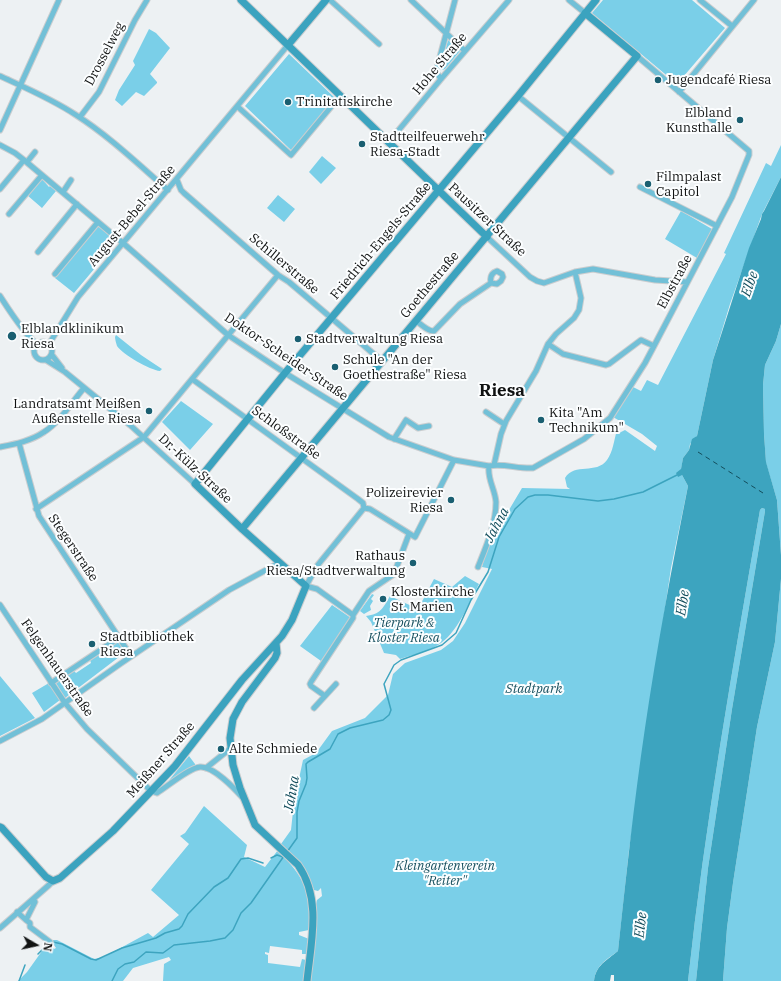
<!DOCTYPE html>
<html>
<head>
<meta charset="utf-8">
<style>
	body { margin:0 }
	#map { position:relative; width:781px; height:981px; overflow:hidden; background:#edf1f3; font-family:"IBM Plex Serif",serif }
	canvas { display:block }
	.north { position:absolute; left:16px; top:925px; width:40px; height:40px; -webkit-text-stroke:3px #fcfeff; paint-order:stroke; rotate:99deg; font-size:11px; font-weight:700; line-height:16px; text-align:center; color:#101212 }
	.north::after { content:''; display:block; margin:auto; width:14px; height:18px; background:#101212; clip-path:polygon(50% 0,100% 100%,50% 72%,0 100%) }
</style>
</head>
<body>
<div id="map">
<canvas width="781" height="981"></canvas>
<div class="north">N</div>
</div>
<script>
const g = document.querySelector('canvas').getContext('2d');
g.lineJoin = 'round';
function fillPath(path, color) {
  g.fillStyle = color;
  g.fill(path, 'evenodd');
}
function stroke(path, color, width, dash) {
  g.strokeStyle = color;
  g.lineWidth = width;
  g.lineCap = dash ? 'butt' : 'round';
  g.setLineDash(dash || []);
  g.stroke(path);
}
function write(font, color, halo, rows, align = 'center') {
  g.font = font + ' "IBM Plex Serif",serif';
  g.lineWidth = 4;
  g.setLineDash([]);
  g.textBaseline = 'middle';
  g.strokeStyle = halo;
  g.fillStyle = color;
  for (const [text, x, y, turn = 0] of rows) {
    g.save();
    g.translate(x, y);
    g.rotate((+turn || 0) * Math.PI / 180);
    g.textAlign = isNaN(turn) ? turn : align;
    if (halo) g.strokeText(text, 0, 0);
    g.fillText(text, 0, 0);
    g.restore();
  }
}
fillPath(new Path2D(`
	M603,0h89l33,28 -48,56 -85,-71z
	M149,29l7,4 14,15 -20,26 7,8v1l-13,13 -8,-4 -14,14 -7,-6 4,-10 16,-25 -2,-4z
	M448,40l12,11 -15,18 -3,1 -1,-2z
	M289,54l46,44 -43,53 -47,-45z
	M781,145v32l-19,37 -32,90 -17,56 -16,76 -7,8 -1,6 -6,8 -2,12 1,5 6,11 -17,82 -42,282 -11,101c-12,9 -22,14 -24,30h-284l6,-77 1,-4 5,-4 -1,-8 -3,3 -4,-1 -9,-20 -11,-13 -13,-13 10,-14 3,-28 9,-42 13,-7 16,-22 33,-13 23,-23 5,-21 12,-11 36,-13 12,-9 12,-18 27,-54 -10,-2 5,-20 35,-59 48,1 -3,-2 -2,-9c10,-16 31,-3 42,-18 6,-8 7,-20 10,-30l4,2 4,-2 30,21 2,-5 -15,-12 -29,-17 20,-30 8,4 6,-11 11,5 68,-131 -2,-1 42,-90 5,3z
	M322,156l14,12 -15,16 -12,-12z
	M41,178l8,9 1,-1 6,5 -14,17 -15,-13 5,-6h1l1,-2z
	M278,195l17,14 -11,13 -17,-14z
	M681,211l31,18 -15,29 -32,-19z
	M97,225l19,16v2l-42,50 -19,-15 2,-5z
	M781,324v231l-4,-55 -11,-37 -2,-29 -1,-49 2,-20 11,-24z
	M116,335l25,20 21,14 -2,2c-10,-1 -37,-16 -43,-25 -1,-3 -2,-7 -2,-9z
	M181,401l32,23 -23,26 -28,-28z
	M762,508l3,1v2l-33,198 -24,159 -12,113h-8c17,-158 45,-315 72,-471z
	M465,576l14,8c-10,19 -22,50 -41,61 -11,7 -26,10 -38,14l-4,-4 -12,-2 -13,-31 -5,-6c15,-2 17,-8 24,-20l28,13 16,-30 18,8z
	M781,579v402h-58l4,-53 6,-45 24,-156 18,-85z
	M372,594l2,1 -3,4 2,2 -3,5 1,4 -7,4 -4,-3z
	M332,605l19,13 -30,43 -21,-15z
	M119,641l5,8 -1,5 -58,44 -9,-15 18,-12 2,2 15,-10 -1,-3z
	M0,676l35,42 -35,18z
	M49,683l11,17 -16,12 -12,-19z
	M189,756l6,8v1l-29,19z
	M204,806l43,39 -3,12 21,10 13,-17c26,28 34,41 31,80l-10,2v3l10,4 -2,15h-5v-4l-32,-4 -1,7 -4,-1v2l3,1v8l32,4 2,-8 4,1 -3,21h-140l1,-17 7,-4 -2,-3 -36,11 -10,13h-105l9,-9 20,-28 2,-1 5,6 2,-1 -4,-6 1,-2h4l8,4 29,15 10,-2 44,-24 5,4 26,-22 -28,-25 38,-46 -9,-8 5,-3z`), '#7acfe8');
fillPath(new Path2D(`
	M781,177v147l-5,17 -11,24 -2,20 1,49 2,28 11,38 4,55v24l-6,63 -18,85 -24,156 -6,45 -4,53h-27l12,-113 24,-159 33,-198v-2l-3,-1 -2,2c-27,156 -55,313 -72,471h-74v-6h-3l-1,6h-16c2,-16 12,-20 24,-30 8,-74 16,-149 27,-223 12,-81 27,-162 43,-242l-6,-11 -4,2 -2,-4 5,-4 2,-11 6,-8 3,-11 5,-3 16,-76 36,-112 12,-29 1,-5 2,-3z`), '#3da4bf');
stroke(new Path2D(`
	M287,852l10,-14v-26l2,-11 7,-17 1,-6 -1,-14 2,-2 22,-13 8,-15 12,-6 33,-8 6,-5 2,-5 -7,-26 10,-19 7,-5 41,-15 14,-12 15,-33 17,-28 11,-35 16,-28 13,-12 7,-2h13l50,6 16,-2 29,-7 34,-17
	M271,858l6,-3 6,2
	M53,942l9,2 29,15 5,1 26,-12 34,-10 9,-5 14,-4 3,-3 6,-12 26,-27 14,-9 13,-19 7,-1 15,5
	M38,954l10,-10
	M19,981l6,-16
	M112,981l6,-12 7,-5 9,-2 12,-10 17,1 11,-8 36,-4 15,-3 8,-8 8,-17 10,-10 33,-47`), '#3da4bf', 1.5);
stroke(new Path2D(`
	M698,452l65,41`), '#134d5c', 1, [5, 4]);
const street = new Path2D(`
	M330,0l49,44
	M411,0l54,51
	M569,0l16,13
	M700,0l32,26
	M0,76c26,12 52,23 76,39 33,21 62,49 92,75
	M441,79l-5,-7 19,-72
	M679,92l75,-92
	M518,96l93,76
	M238,107l53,48 49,-59
	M80,117l19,-25 36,-72 12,-20
	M0,130l59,-130
	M388,143l53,-64 68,-79
	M0,145l15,8 9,7 99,83 105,92 57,38 104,64 65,23 35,6c14,-3 29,3 44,2l51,-29 26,-21 35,-55 9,-17 78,-149 17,-42v-4l-112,-95
	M27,162l8,-10
	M177,180l4,10 3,3 94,82 11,7 93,79
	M640,187l77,39
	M0,189l24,-29
	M63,192l8,-12
	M9,214l33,-39
	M487,237l43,40 7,4 7,2 31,-11 18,-3 62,11 32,2
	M38,252l39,-48
	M55,274l43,-52
	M0,296c9,14 24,38 37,48
	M416,321c5,3 12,11 18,10l26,-27 31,-21 6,1 4,-3 2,-4 -1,-3 -5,-3c-6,2 -7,7 -6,12
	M34 351a9 9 0 1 1 18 0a9 9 0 1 1-18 0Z
	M49,344l29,-47 210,-252
	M548,344l15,10 43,11 3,-1 32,-24 13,6
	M52,355l10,13
	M46,360l19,12 65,53 65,59
	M192,379l166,120 5,4 1,5
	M486,412l18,12
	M394,439l12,-19 12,8 11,-2
	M19,443l20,73 92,140
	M0,447c15,-3 31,-6 44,-15 15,-9 28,-30 40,-44
	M494,465l7,-31 5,-13 30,-50 12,-27 8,-10 18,-16 5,-8 2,-12 -6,-26
	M364,508l6,1 45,28 39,-77
	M36,509l108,-72 134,-162
	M478,567c8,-20 18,-43 18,-65 -1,-13 -9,-23 -7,-36
	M0,605l65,98 22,26 64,62 6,2c11,-7 32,-25 43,-26 13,-1 34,21 42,30
	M353,615l-36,-26 -11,-3 11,-20 47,-58
	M51,683l69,-46
	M325,696l-14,-10 -1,-2 1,-2 42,-64v-3l16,-24 25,-17 15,-40
	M314,708l22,-24
	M0,741l42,-22 78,-55 109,-74 50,-27
	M206,768l25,-20
	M33,899l2,3 -9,18 4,3v4l20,15
	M17,912l9,8
	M0,928l49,-43 4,-4`);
const secondary = new Path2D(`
	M241,0l246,237
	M288,45l38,-45
	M242,529l395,-473 -52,-43
	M276,643l1,10 -2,5 -33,44 -9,17 -3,19 3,27 7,23 15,37 43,40c24,34 13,77 9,116
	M0,827l2,1 44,49 7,4 7,-3 53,-47 62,-65 67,-86 40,-44 10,-16 14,-34 -64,-57 -47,-45 90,-111 233,-277 78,-96`);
stroke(street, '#cacdcf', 7);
stroke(secondary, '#cacdcf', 9);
stroke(street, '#72c0d7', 5);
stroke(secondary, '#3ba3bf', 7);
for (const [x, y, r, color] of [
	[658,80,4,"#1a5f71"],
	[288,102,4,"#1a5f71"],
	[740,120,4,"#1a5f71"],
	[362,144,4,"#1a5f71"],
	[648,184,4,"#1a5f71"],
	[12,336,5,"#1a5f71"],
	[298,339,4,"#1a5f71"],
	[335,367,4,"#1a5f71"],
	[149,411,4,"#1a5f71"],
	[541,420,4,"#1a5f71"],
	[451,500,4,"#1a5f71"],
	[413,563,4,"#1a5f71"],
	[383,599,4,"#1a5f71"],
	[92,644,4,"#1a5f71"],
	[221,749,4,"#1a5f71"]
]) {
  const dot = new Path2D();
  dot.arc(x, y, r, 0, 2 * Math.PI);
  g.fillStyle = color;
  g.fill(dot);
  stroke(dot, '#fcfeff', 1.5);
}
write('13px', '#101212', '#fcfeff', [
	["Drosselweg",105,54,-62],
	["Hohe Straße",440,64,-50],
	["August-Bebel-Straße",132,216,-50],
	["Pausitzer Straße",487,220,43],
	["Friedrich-Engels-Straße",381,241,-50],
	["Schillerstraße",284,264,40],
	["Elbstraße",675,282,-62],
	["Goethestraße",430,285,-50],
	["Doktor-Scheider-Straße",286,357,34],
	["Schloßstraße",286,433,36],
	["Dr.-Külz-Straße",195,469,43],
	["Stegerstraße",73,548,56],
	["Felgenhauerstraße",57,668,55],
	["Meißner Straße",161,760,-49]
]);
write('13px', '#101212', '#fcfeff', [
	["Jugendcafé Riesa",666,80],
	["Trinitatiskirche",296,102],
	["Elbland",732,113,"right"],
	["Kunsthalle",732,128,"right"],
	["Stadtteilfeuerwehr",370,137],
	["Riesa-Stadt",370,152],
	["Filmpalast",656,177],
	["Capitol",656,192],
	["Elblandklinikum",21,329],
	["Riesa",21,344],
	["Stadtverwaltung Riesa",306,339],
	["Schule \"An der",343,360],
	["Goethestraße\" Riesa",343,375],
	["Landratsamt Meißen",141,404,"right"],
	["Außenstelle Riesa",141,419,"right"],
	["Kita \"Am",549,413],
	["Technikum\"",549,428],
	["Polizeirevier",443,493,"right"],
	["Riesa",443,508,"right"],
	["Rathaus",405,556,"right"],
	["Riesa/Stadtverwaltung",405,571,"right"],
	["Klosterkirche",391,592],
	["St. Marien",391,607],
	["Stadtbibliothek",100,637],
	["Riesa",100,652],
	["Alte Schmiede",229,749]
], 'left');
write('italic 13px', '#17505f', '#fcfeff', [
	["Tierpark &",404,623],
	["Kloster Riesa",404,638],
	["Stadtpark",534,689],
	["Kleingartenverein",445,866],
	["\"Reiter\"",445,881]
]);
write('italic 14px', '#134d5c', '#fcfeff', [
	["Elbe",750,284,-70],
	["Jahna",497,525,-62],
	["Elbe",683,603,-81],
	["Jahna",292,794,-80],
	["Elbe",641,925,-83]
]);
write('bold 17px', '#101212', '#fcfeff', [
	["Riesa",502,391]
]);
</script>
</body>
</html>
